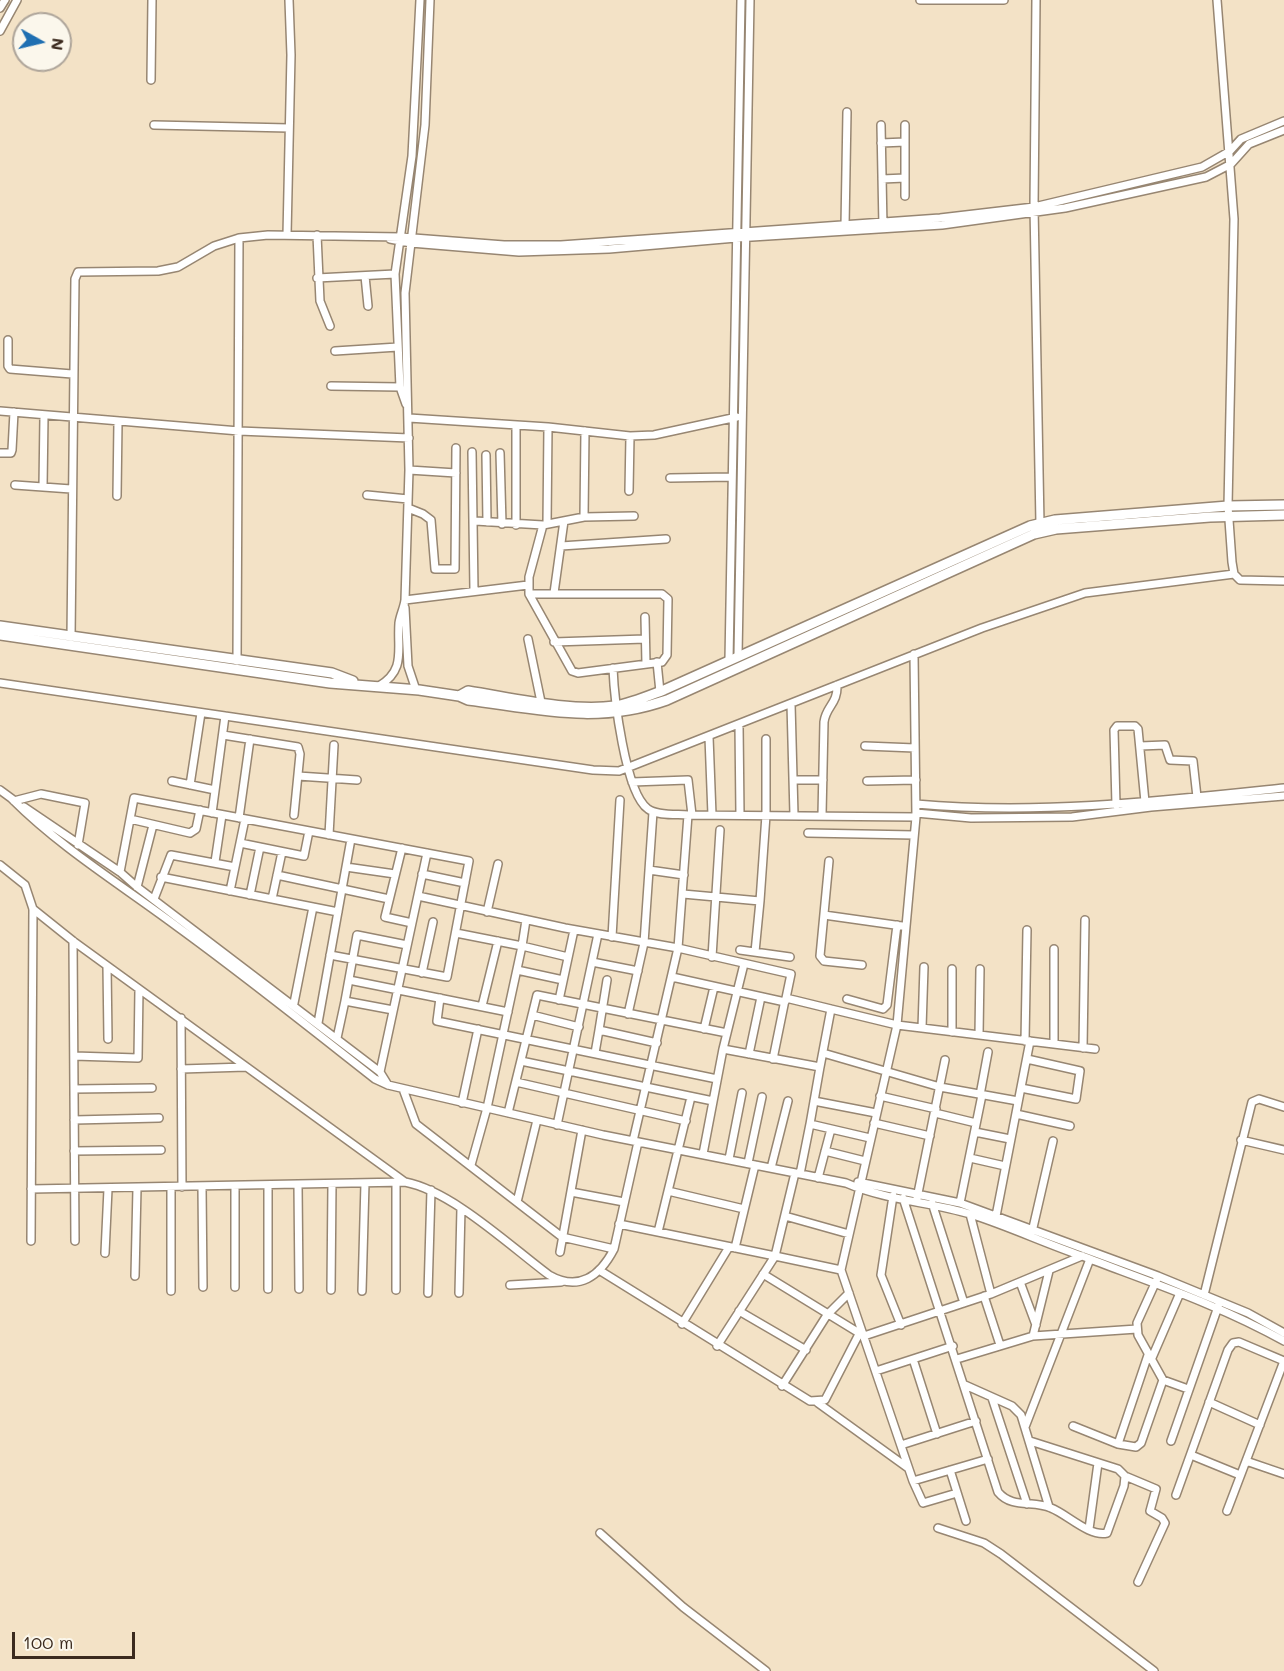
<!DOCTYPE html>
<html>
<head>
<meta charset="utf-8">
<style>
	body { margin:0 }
	#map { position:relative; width:1284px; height:1671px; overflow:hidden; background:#f3e2c6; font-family:Mali,sans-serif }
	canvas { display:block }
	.north { position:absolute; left:12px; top:12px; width:60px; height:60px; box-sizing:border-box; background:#fbf7ec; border:2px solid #aea59a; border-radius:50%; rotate:98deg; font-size:16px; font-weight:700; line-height:24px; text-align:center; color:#3b2a1e }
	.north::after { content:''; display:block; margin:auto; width:21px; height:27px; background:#1f6fb2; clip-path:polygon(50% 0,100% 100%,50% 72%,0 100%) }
	.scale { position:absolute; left:12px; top:1632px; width:123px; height:27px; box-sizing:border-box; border:3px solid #3b2a1e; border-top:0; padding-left:8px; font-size:18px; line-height:21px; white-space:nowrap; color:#3b2a1e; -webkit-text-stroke:4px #fbf7ec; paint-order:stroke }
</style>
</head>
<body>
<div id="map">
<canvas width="1284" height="1671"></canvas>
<div class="north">N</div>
<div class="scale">100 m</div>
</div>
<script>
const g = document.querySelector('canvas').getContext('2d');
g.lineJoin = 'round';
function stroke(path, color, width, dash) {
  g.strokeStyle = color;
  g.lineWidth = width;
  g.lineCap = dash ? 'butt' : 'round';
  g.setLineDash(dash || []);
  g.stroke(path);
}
const street = new Path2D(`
	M920,0h84
	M1036,0l-2,207 6,317
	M1217,0l17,219 -6,287 4,56 2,12 6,6 44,1
	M0,8l5,-8
	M0,31l17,-31
	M151,80l1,-80
	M154,125l135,3
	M881,125l2,102
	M905,125v71
	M881,143l24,-1
	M882,179l23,-1
	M845,226l2,-114
	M287,235l4,-180 -2,-55
	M317,235l3,66 10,25
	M390,239l21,4 108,9 90,-3 127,-11 206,-13 123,-17 141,-31 25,-13 18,-20 35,-14
	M365,276l3,30
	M317,278l78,-4
	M8,340v26l2,3 62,5
	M335,351l63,-4
	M331,386l69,1
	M406,404l-6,-17 -5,-113 17,-118 8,-156
	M0,411l239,20 170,7
	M409,418l139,9 82,9 24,-1 83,-18
	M472,452l2,139
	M0,453h11l1,-3 2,-38
	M500,453l2,71
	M486,455l1,67
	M409,470l47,3
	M670,478l61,-1
	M15,485l56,4
	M43,487l1,-71
	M629,491l1,-55
	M367,495l41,4
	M117,496l1,-74
	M408,508l15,6 8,6 4,49h20l1,-121
	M584,517l1,-86
	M475,521l68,4 41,-8 50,-1
	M547,524l1,-97
	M516,525v-99
	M561,546l105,-7
	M554,593l10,-72
	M529,594h133l6,5 -1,56 -5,7 -84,11 -6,-2 -43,-77v-17l14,-52
	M405,600l123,-15
	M405,608l3,58 8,24
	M645,617l1,47
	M71,637l4,-358 3,-7 80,-1 20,-4 36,-21 25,-8 29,-3 133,2 103,8h57l379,-27 94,-11 168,-40 28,-16 11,-12 43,-18
	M528,639l13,63
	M554,642l91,-3
	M914,654l2,163 -19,208 -56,245 72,211 75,-22
	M738,655l12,-655
	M729,660l12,-660
	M237,661l2,-423
	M657,662l3,30
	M613,668c1,28 12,125 35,141 9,7 29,5 40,6
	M0,683l593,87 26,1 363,-143 103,-35 149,-19
	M379,686c27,-16 18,-36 20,-63 1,-8 5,-15 6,-23l4,-130 -4,-177 20,-168 5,-125
	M791,704l3,111
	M739,725l1,90
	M223,735l75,12 2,7 -6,61
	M709,737l3,78
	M865,746l50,2
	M1140,746l25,-1 5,15 23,1 4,36
	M298,776l59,4
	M793,780h30
	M172,781l43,9
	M867,781l49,-1
	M632,782l56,-2 4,35
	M190,785l11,-72
	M0,790l15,11
	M12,799c50,50 111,87 167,129 66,48 131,100 196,151l13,6 215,50 243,48c39,17 84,19 124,31 38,12 74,29 112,42 68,26 138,49 202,85
	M14,801l27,-7 44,9 -7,42
	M916,804c124,11 245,-3 368,-16
	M1116,805l-2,-75 3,-4h18l3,3 7,73
	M24,807l96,65 17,15 243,185 8,13
	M212,813l13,-97
	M916,813l55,5 101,-1 79,-10 133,-11
	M822,815l2,-93c2,-16 14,-18 13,-37
	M239,818l11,-79
	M130,819l60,14 6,-4 4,-19
	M808,833l106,2
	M329,835l5,-90
	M240,843l64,13 5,-25
	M402,848l-17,69 27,6
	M829,861l-9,95 4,5 38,4
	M215,862l7,-47
	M0,865l25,20 8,24 -2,332
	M346,867l49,7
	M649,870l35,5
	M120,872l14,-74 335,63 -22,116 -117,-22
	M422,874l43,9
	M277,875l112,24
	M161,877l177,35
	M137,887l16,-62
	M230,891l15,-72
	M683,894l77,7 -5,51
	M250,895l10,-48
	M418,896l147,32 113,20 113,26 -5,24 45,11
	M154,899l17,-44 64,12
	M272,899l10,-47
	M760,901l6,-86v-76
	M33,909l40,32 332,241
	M487,912l11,-48
	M824,915l78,11
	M456,933l66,13 4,-26
	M612,937l8,-137
	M73,941l2,300
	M1054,949v95
	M740,950l50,7
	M712,957l8,-127
	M592,962l46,9
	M107,966l1,73
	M517,970l46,10
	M422,973l11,-51
	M672,977l113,25
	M349,980l159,32
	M440,998l-3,23 280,58
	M847,999l36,10 4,-4 10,-80
	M559,1000l15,-70
	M294,1003l19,-96
	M482,1006l16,-65
	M393,1010l-48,-9 12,-66 50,10
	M628,1014l16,-71 9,-131
	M532,1015l47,12
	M181,1018l1,169
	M318,1023l33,-184
	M922,1028l2,-61
	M704,1029l10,-42
	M599,1030l8,-50
	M952,1032v-63
	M979,1035l1,-66
	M337,1038l8,-37
	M1025,1041l2,-111
	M1083,1048l2,-128
	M723,1049l21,-85
	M595,1053l4,-23 58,13
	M823,1053l117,34 78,14
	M749,1054l12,-57
	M74,1056l64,2 1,-69
	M773,1059l12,-59
	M521,1061l192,40
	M181,1069l65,-2
	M380,1072l47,-219
	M516,1082l170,39
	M1021,1088l55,11 4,-28 -53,-12
	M74,1089l78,-1
	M403,1089l13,35 146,113 52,12
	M980,1095l8,-43
	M880,1096l56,13
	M814,1101l62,12
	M462,1103l16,-74
	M508,1113l29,-118 190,38
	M935,1113l41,10
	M1016,1114l54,12
	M74,1120l85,-2
	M874,1123l56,13
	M810,1124l10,-57
	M557,1125l41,-191
	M975,1132l35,7
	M1241,1140l43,10
	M633,1141l45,-193 10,-133 228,2
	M74,1151l87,-1
	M825,1151l40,10
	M703,1154l20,-105 97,18 11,-58 66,16 198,24
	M970,1158l35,8
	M729,1159l13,-66
	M748,1163l14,-66
	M471,1165l16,-57 35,-162 46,11
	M771,1168l17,-67
	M795,1173l-20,83 66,14
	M800,1174l10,-50 60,14
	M818,1178l13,-49
	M858,1182l102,21 198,73 90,37 36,20
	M298,1185l1,104
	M202,1187l1,100
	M171,1188v103
	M31,1189l374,-7c47,9 105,64 144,93 30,17 51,1 65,-26l24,-107
	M668,1191l76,18
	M571,1192l53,10
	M893,1196l-12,79 20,50
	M903,1198l95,294c14,17 35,8 53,16 16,6 38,29 56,25l17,-47 1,-10 -7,-7 -88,-28
	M917,1198l28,-138
	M517,1202l20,-82
	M932,1203l32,100
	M960,1203l22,-108
	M970,1214l21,80
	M785,1216l64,18
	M996,1216l34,-175
	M619,1224l156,32 -58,90
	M658,1232l33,-135
	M1032,1232l21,-91
	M735,1248l20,-83
	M560,1252l22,-122
	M105,1253l3,-64
	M599,1270l211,131 15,-1 34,-66
	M763,1274l101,62 127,-42 91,-38
	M135,1276l2,-88
	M1157,1279l-20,44 1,12 25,45 25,9
	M1020,1282l16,43
	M510,1285l51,-3
	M235,1287v-101
	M268,1289v-104
	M331,1290l1,-106
	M396,1290v-107
	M362,1291l3,-108
	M428,1293l3,-103
	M459,1293l2,-85
	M1204,1295l48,-193 7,-3 25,8
	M984,1296l16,49
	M739,1311l67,39
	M682,1324l47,-77
	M1033,1336l16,-65
	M913,1359l24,75
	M957,1359l76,-23 104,-7
	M1151,1360l29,-67
	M876,1371l77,-25
	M965,1385l47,21 9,9 28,92
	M782,1386l45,-71 22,-22
	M992,1398l35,106
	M1209,1402l51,23
	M818,1403l90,65
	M1073,1426l45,18 18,3 5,-4 22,-63
	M1025,1427l65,-168
	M1171,1441l48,-137
	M1118,1444l30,-89
	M901,1445l75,-24
	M1191,1455l49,20
	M1246,1461l38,13
	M950,1470l16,51
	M1125,1476l31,13 -6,22 12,7 3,5 -27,59
	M913,1481l10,22 34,-10
	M1176,1495l52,-145 5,-7 6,-1 45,19
	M1227,1511l57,-150
	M938,1528l46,15 17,11 153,117
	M1089,1529l9,-66
	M600,1533l83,74 83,64`);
const secondary = new Path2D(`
	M0,626l332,47 21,8
	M0,635l330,48 89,7 40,6 9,4c70,9 129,25 199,0l367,-166 22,-5 154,-12 74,-2
	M459,696l9,-5c45,7 102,21 147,15 17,-3 33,-10 49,-16l366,-164 25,-6 173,-14 56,-1`);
stroke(street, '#978672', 10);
stroke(secondary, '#978672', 12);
stroke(street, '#fff', 7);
stroke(secondary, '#fff', 9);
</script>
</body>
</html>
